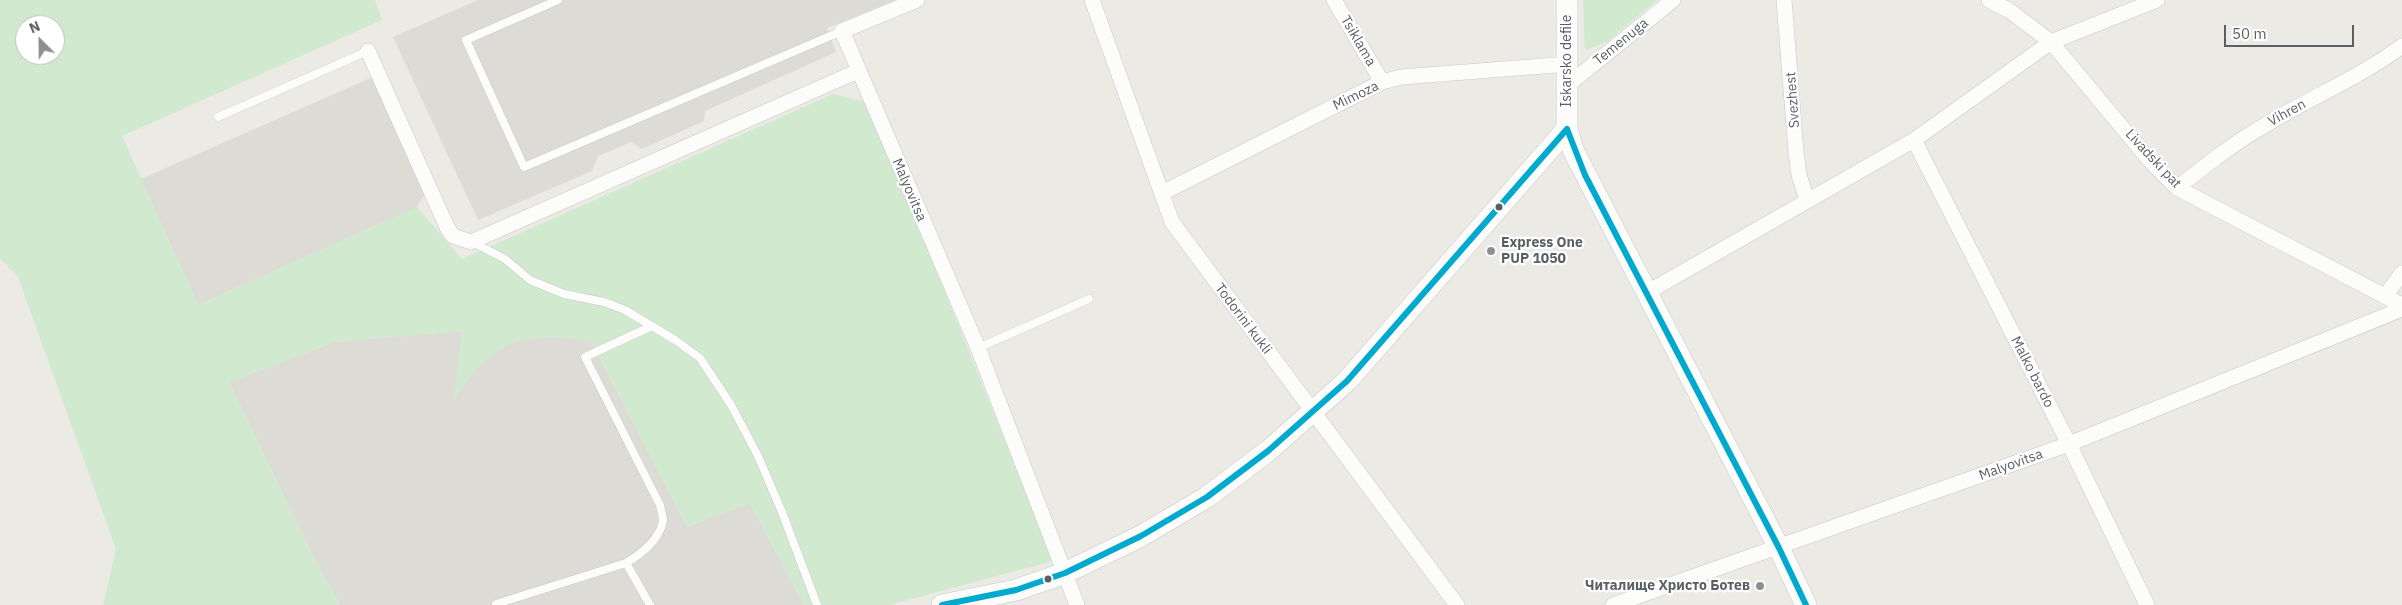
<!DOCTYPE html>
<html>
<head>
<meta charset="utf-8">
<style>
	body { margin:0 }
	#map { position:relative; width:2402px; height:605px; overflow:hidden; background:#ebeae5; font-family:"IBM Plex Sans",sans-serif }
	canvas { display:block }
	.north { position:absolute; left:15px; top:15px; width:50px; height:50px; box-sizing:border-box; background:#fff; border:1px solid #bdbfc1; border-radius:50%; rotate:337deg; font-size:14px; font-weight:700; line-height:20px; text-align:center; color:#5a5f64 }
	.north::after { content:''; display:block; margin:auto; width:18px; height:22px; background:#8d9091; clip-path:polygon(50% 0,100% 100%,50% 72%,0 100%) }
	.scale { position:absolute; left:2224px; top:25px; width:130px; height:22px; box-sizing:border-box; border:2px solid #5a5f64; border-top:0; padding-left:6px; font-size:15px; line-height:18px; white-space:nowrap; color:#5a5f64; -webkit-text-stroke:4px #fff; paint-order:stroke }
</style>
</head>
<body>
<div id="map">
<canvas width="2402" height="605"></canvas>
<div class="north">N</div>
<div class="scale">50 m</div>
</div>
<script>
const g = document.querySelector('canvas').getContext('2d');
g.lineJoin = 'round';
function fillPath(path, color) {
  g.fillStyle = color;
  g.fill(path, 'evenodd');
}
function stroke(path, color, width, dash) {
  g.strokeStyle = color;
  g.lineWidth = width;
  g.lineCap = dash ? 'butt' : 'round';
  g.setLineDash(dash || []);
  g.stroke(path);
}
function write(font, color, halo, rows, align = 'center') {
  g.font = font + ' "IBM Plex Sans",sans-serif';
  g.lineWidth = 4.5;
  g.setLineDash([]);
  g.textBaseline = 'middle';
  g.strokeStyle = halo;
  g.fillStyle = color;
  for (const [text, x, y, turn = 0] of rows) {
    g.save();
    g.translate(x, y);
    g.rotate((+turn || 0) * Math.PI / 180);
    g.textAlign = isNaN(turn) ? turn : align;
    if (halo) g.strokeText(text, 0, 0);
    g.fillText(text, 0, 0);
    g.restore();
  }
}
fillPath(new Path2D(`
	M478,0h417l-68,28 9,24 -131,59 -1,10 -62,28 -11,-7 -33,14 -6,15 -114,49 -85,-183z
	M375,76l53,112 -11,19 -219,98 -57,-126z
	M462,331l-8,69 16,-25 20,-20 24,-14 38,-5 39,5 96,186 63,-24 54,102h-464l-27,-49 -84,-174 105,-40z`), '#dcdbd6');
fillPath(new Path2D(`
	M0,0h375l7,20 -260,116 76,169 219,-98 45,52 371,-165 36,9 184,458 -164,44h-85l-54,-102 -63,24 -96,-186c-72,-8 -97,-3 -138,61l9,-71 -128,11 -105,40 84,174 27,49h-237l13,-56 -98,-272 -18,-19zM25,25h30v30h-30z
	M1583,0h74l-49,41 -23,9z`), '#d1e9ce');
const lane = new Path2D(`
	M558,0l-92,40 58,127 318,-136
	M218,117l150,-66
	M472,242l33,17 25,21 34,14 40,8 21,8 50,30 25,18 31,47 27,51 24,56 35,93
	M978,348l111,-49
	M496,604l130,-41
	M650,605l-24,-42c15,-9 33,-22 37,-42 0,-4 -2,-11 -3,-16l-75,-148 67,-31`);
const street = new Path2D(`
	M917,0l-75,31 136,317 99,257
	M1092,0l80,222 285,383
	M1334,0l48,82
	M1784,0l12,152 3,23 8,25
	M1989,0l21,11 41,31 100,120 26,26 225,117
	M368,51l79,176 6,9 18,6 387,-171
	M1569,84l104,-84
	M1914,140l155,304 78,161
	M2177,188c29,-23 58,-46 90,-64 45,-27 93,-47 135,-78
	M1162,193l220,-111 19,-5 168,-13
	M1646,293l268,-153 137,-98 106,-42
	M2385,296l17,-23
	M1613,605l456,-161 333,-135`);
const secondary = new Path2D(`
	M1567,0v129l7,23 205,396 27,57
	M942,605l74,-15 49,-17 76,-37 66,-39 61,-46 79,-70 220,-252`);
stroke(lane, '#c7c7c6', 9);
stroke(street, '#c7c7c6', 16);
stroke(secondary, '#c7c7c6', 22);
stroke(lane, '#fcfcfb', 8);
stroke(street, '#fcfcfb', 15);
stroke(secondary, '#fcfcfb', 21);
stroke(new Path2D(`
	M1567,129l18,46 194,373 27,57
	M942,605l74,-15 49,-17 76,-37 66,-39 61,-46 79,-70 220,-252`), '#00a9ce', 6);
for (const [x, y, r, color] of [
	[1499,207,4.5,"#5a5f64"],
	[1491,251,5,"#8d9091"],
	[1048,579,4.5,"#5a5f64"],
	[1760,586,5,"#8d9091"]
]) {
  const dot = new Path2D();
  dot.arc(x, y, r, 0, 2 * Math.PI);
  g.fillStyle = color;
  g.fill(dot);
  stroke(dot, '#fff', 2);
}
write('14px', '#5a5f64', '#fff', [
	["Tsiklama",1358,41,60],
	["Temenuga",1621,42,-39],
	["Iskarsko defile",1567,61,-90],
	["Mimoza",1356,96,-26],
	["Svezhest",1793,100,-94],
	["Vihren",2287,113,-29],
	["Livadski pat",2153,159,47],
	["Malyovitsa",909,190,67],
	["Todorini kukli",1243,319,53],
	["Malko bardo",2032,372,63],
	["Malyovitsa",2011,465,-20]
]);
write('bold 14px', '#5a5f64', '#fff', [
	["Express One",1501,243],
	["PUP 1050",1501,259],
	["Читалище Христо Ботев",1750,586,"right"]
], 'left');
</script>
</body>
</html>
